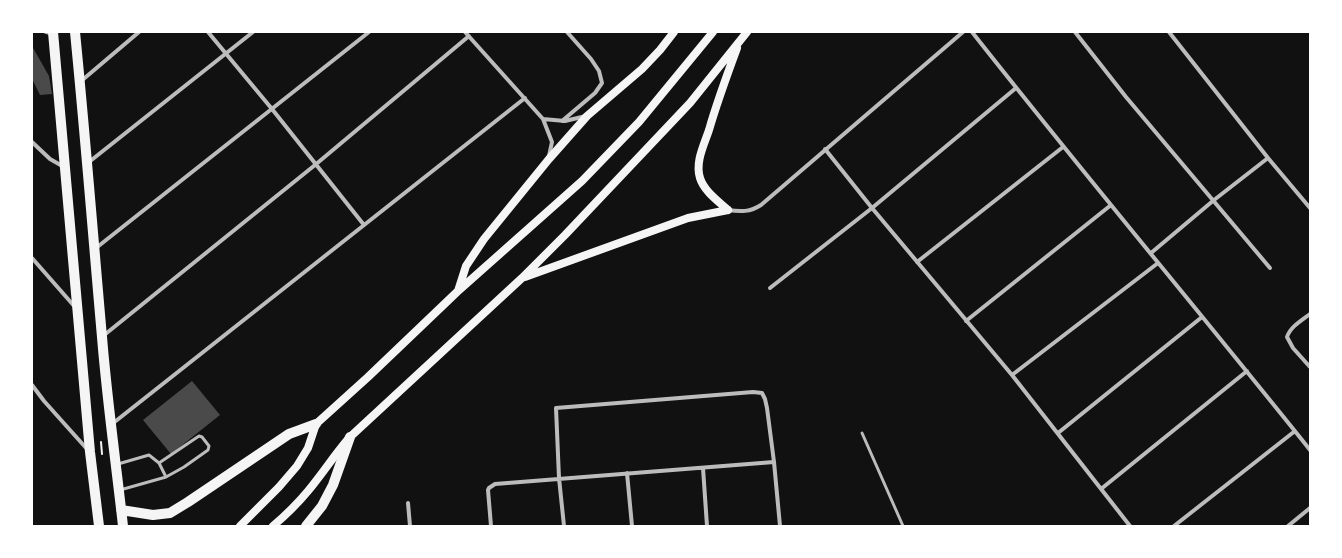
<!DOCTYPE html>
<html>
<head>
<meta charset="utf-8">
<style>
	body { margin:0 }
	#map { position:relative; width:1342px; height:558px; overflow:hidden; background:#111; font-family:"DM Sans",sans-serif }
	canvas { display:block }
	.frame { position:absolute; inset:0; border:33px solid #fff; pointer-events:none }
</style>
</head>
<body>
<div id="map">
<canvas width="1342" height="558"></canvas>
<div class="frame"></div>
</div>
<script>
const g = document.querySelector('canvas').getContext('2d');
g.lineJoin = 'round';
function fillPath(path, color) {
  g.fillStyle = color;
  g.fill(path, 'evenodd');
}
function stroke(path, color, width, dash) {
  g.strokeStyle = color;
  g.lineWidth = width;
  g.lineCap = dash ? 'butt' : 'round';
  g.setLineDash(dash || []);
  g.stroke(path);
}
fillPath(new Path2D(`
	M32,46l17,30 3,18 -12,1 -8,-16z
	M192,381l28,34 -49,39 -28,-34z`), '#4a4a4a');
stroke(new Path2D(`
	M101,442l1,12`), '#f5f5f5', 2);
stroke(new Path2D(`
	M45,32l6,2
	M862,433l41,93
	M118,464l31,-9 10,8 7,14
	M120,490l46,-13 18,-10 24,-17 1,-4 -7,-9 -3,-1 -40,27`), '#bcbcbc', 3);
stroke(new Path2D(`
	M208,32l64,77 92,116
	M465,32l78,87 9,23 -3,14
	M972,32c111,141 226,278 338,418
	M1075,32l51,65 144,171
	M1169,32l99,126 42,50
	M80,82l59,-50
	M543,119l22,2 21,-5
	M562,121l33,-28 7,-10 -3,-12 -8,-12 -24,-27
	M32,142l18,17 14,8
	M825,149l47,59 140,167 118,151
	M89,162l164,-130
	M728,210c13,2 22,2 33,-5l202,-173
	M96,248l273,-216
	M1151,253l63,-53 54,-42
	M32,258l43,49
	M917,262l146,-115
	M770,288l102,-80 144,-120
	M1310,314c-8,6 -20,13 -23,23l6,11 17,19
	M966,321l145,-116
	M103,336l212,-171 154,-129
	M1012,375l146,-112
	M32,385l12,16 43,48
	M112,424l413,-326
	M1058,433l144,-116
	M703,468l4,58
	M627,473l5,53
	M1101,489l146,-118
	M408,503l2,23
	M491,526l-3,-36 1,-2 6,-4 279,-22
	M564,526l-5,-48 -3,-70 197,-16 9,1 3,6 2,9 7,54 6,64
	M1174,526l121,-95
	M1288,526l22,-18`), '#bcbcbc', 4);
stroke(new Path2D(`
	M728,210c-10,-9 -24,-19 -28,-32 -5,-16 4,-33 9,-48 8,-28 18,-55 28,-82
	M525,277l163,-59 40,-8
	M458,291l8,-25 18,-27 65,-80 38,-43 55,-47 18,-19 14,-18
	M240,526l39,-39 18,-21 11,-18 8,-24 52,-47 89,-85 125,-111 57,-59 74,-90
	M273,526c13,-11 25,-23 35,-35 15,-18 27,-37 42,-54l172,-159 43,-43 125,-132 57,-71`), '#f5f5f5', 8);
stroke(new Path2D(`
	M53,32l37,420 9,74
	M75,32c10,101 18,203 27,305 5,63 14,126 21,189
	M121,510l32,5 17,-2 18,-11 101,-68 27,-10
	M306,526l16,-20 11,-21 17,-48`), '#f5f5f5', 10);
</script>
</body>
</html>
